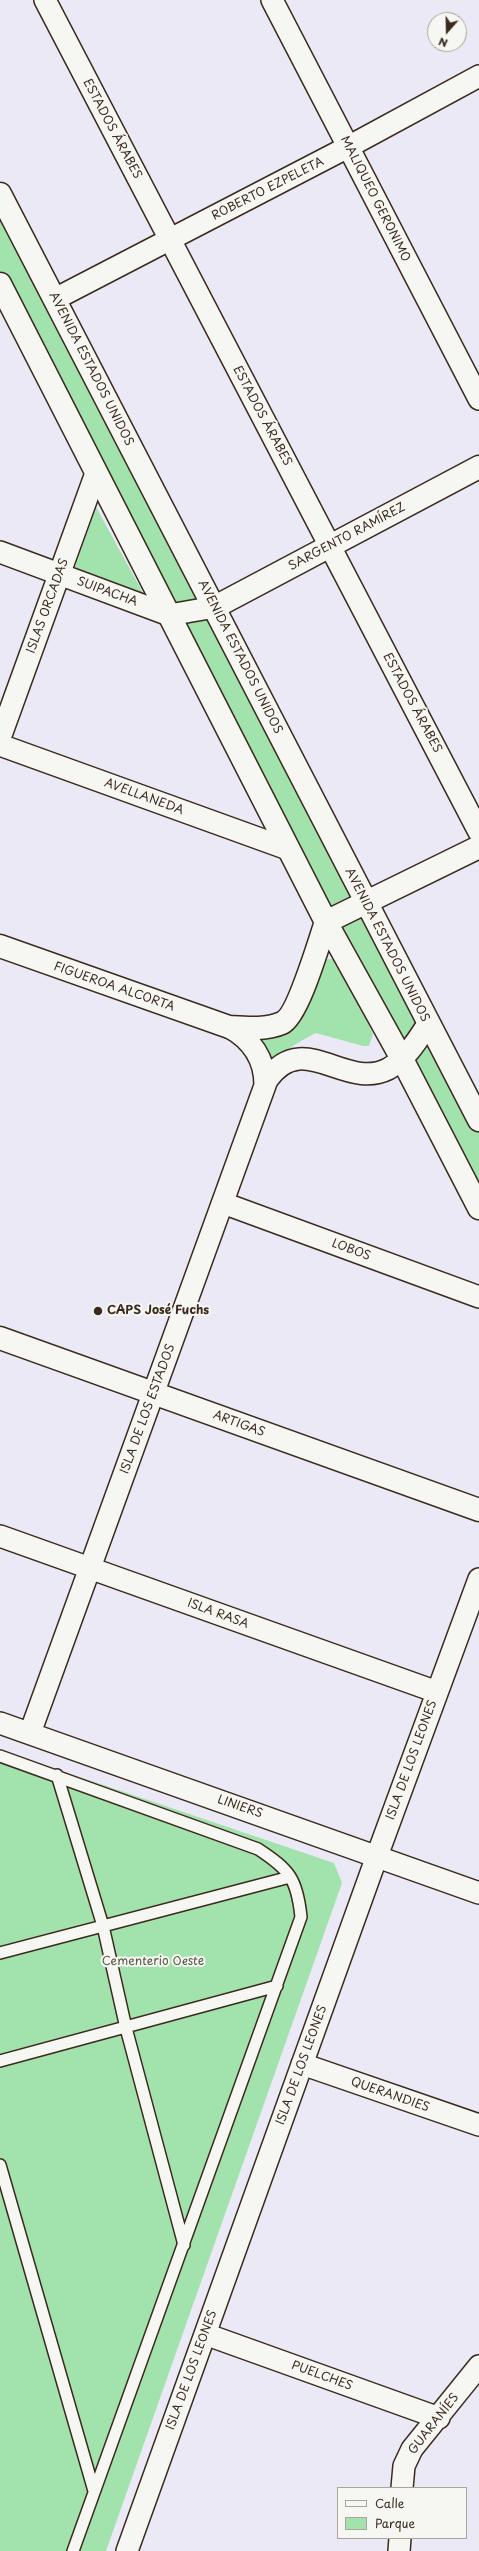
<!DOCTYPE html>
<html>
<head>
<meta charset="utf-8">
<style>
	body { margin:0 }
	#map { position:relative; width:479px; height:2551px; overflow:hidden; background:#ebe9f6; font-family:"Playpen Sans",sans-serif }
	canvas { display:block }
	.legend { position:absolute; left:337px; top:2487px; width:130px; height:52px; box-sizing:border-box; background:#f6f6f2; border:1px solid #aba49d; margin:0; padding:5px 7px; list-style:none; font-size:12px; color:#3b2a1e }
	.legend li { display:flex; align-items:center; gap:8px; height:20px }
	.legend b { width:20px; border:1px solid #aba49d }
	.north { position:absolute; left:427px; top:12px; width:40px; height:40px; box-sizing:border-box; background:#f6f6f2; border:1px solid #aba49d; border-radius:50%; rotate:200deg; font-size:11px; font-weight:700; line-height:16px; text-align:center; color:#3b2a1e }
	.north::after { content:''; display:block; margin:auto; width:14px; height:18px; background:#3b2a1e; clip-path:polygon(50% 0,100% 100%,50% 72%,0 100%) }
</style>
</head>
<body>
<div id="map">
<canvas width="479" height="2551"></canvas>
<ul class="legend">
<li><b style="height:5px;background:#f6f6f2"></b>Calle</li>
<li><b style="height:11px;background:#a2e3ad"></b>Parque</li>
</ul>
<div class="north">N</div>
</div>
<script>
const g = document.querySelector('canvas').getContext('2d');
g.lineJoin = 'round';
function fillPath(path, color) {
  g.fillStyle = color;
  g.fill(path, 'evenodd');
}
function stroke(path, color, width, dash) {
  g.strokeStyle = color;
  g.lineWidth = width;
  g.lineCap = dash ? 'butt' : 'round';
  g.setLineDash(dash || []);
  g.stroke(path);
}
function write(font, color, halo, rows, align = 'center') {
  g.font = font + ' "Playpen Sans",sans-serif';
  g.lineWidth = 4;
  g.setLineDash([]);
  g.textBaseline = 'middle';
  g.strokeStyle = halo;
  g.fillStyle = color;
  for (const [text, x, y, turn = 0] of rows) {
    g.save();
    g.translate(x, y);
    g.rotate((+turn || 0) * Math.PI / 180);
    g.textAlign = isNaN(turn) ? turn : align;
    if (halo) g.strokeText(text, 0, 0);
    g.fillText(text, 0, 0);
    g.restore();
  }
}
fillPath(new Path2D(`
	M0,194l479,926v88l-479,-924z
	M96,507l47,86 -68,-26z
	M327,959h7l5,3 34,72 -4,12h-6l-47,-13c-16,8 -34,18 -45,33l-17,-33c18,-1 34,2 47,-12l21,-59z
	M0,1750l334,113 8,20 -236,668h-106z`), '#a2e3ad');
const lane = new Path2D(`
	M0,1756l258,93c32,21 39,30 43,68l-228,634
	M57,1775l46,151 23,102 58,217
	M0,1953l290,-76
	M0,2061l277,-75
	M0,2165l94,326`);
const street = new Path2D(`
	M45,0l434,832
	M272,0l207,399
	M55,299l293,-152 131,-71
	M0,552l169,63 46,-8
	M0,738l96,-265
	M0,745l288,104
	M229,1027c22,12 36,32 36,58
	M223,1203l256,94
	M0,1536l437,156
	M0,1723l479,170
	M30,1733l237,-653c36,-52 78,11 121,-11 18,-10 29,-28 40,-45
	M302,2064l177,61
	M205,2334l234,84
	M402,2488l2,-22 8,-17 67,-83
	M127,2551l250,-695 102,-277
	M399,2551l1,-13`);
const secondary = new Path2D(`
	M0,194l479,926
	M0,284l326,638 76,137 77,149
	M215,607l264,-140
	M326,922l153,-75
	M0,946l229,81c17,1 37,3 53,-4 16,-7 37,-81 44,-101
	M0,1338l479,172`);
stroke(lane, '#3b2a1e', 14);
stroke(street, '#3b2a1e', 24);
stroke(secondary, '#3b2a1e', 25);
stroke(lane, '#f6f6f2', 11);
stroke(street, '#f6f6f2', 21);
stroke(secondary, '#f6f6f2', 22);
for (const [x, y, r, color] of [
	[98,1311,5,"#3b2a1e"]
]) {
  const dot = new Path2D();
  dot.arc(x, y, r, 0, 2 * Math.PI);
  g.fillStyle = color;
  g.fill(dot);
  stroke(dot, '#f6f6f2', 1.5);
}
write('12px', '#3b2a1e', '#f6f6f2', [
	["ESTADOS ÁRABES",112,129,62],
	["ROBERTO EZPELETA",268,189,-27],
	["MALIQUEO GERONIMO",375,199,63],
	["AVENIDA ESTADOS UNIDOS",91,369,63],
	["ESTADOS ÁRABES",262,416,62],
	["SARGENTO RAMÍREZ",347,537,-28],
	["SUIPACHA",107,592,20],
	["ISLAS ORCADAS",48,606,-70],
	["AVENIDA ESTADOS UNIDOS",240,657,63],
	["ESTADOS ÁRABES",412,703,62],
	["AVELLANEDA",144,797,20],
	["AVENIDA ESTADOS UNIDOS",387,945,63],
	["FIGUEROA ALCORTA",114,987,19],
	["LOBOS",351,1250,20],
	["ISLA DE LOS ESTADOS",148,1409,-70],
	["ARTIGAS",239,1424,20],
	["ISLA RASA",218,1614,20],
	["ISLA DE LOS LEONES",412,1760,-70],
	["LINIERS",240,1807,19],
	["ISLA DE LOS LEONES",302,2065,-70],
	["QUERANDIES",390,2095,19],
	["ISLA DE LOS LEONES",192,2370,-70],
	["PUELCHES",322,2376,20],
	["GUARANÍES",434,2424,-52]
]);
write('bold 12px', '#3b2a1e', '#f6f6f2', [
	["CAPS José Fuchs",107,1311]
], 'left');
write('12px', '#555842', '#f6f6f2', [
	["Cementerio Oeste",153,1962]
]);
</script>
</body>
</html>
